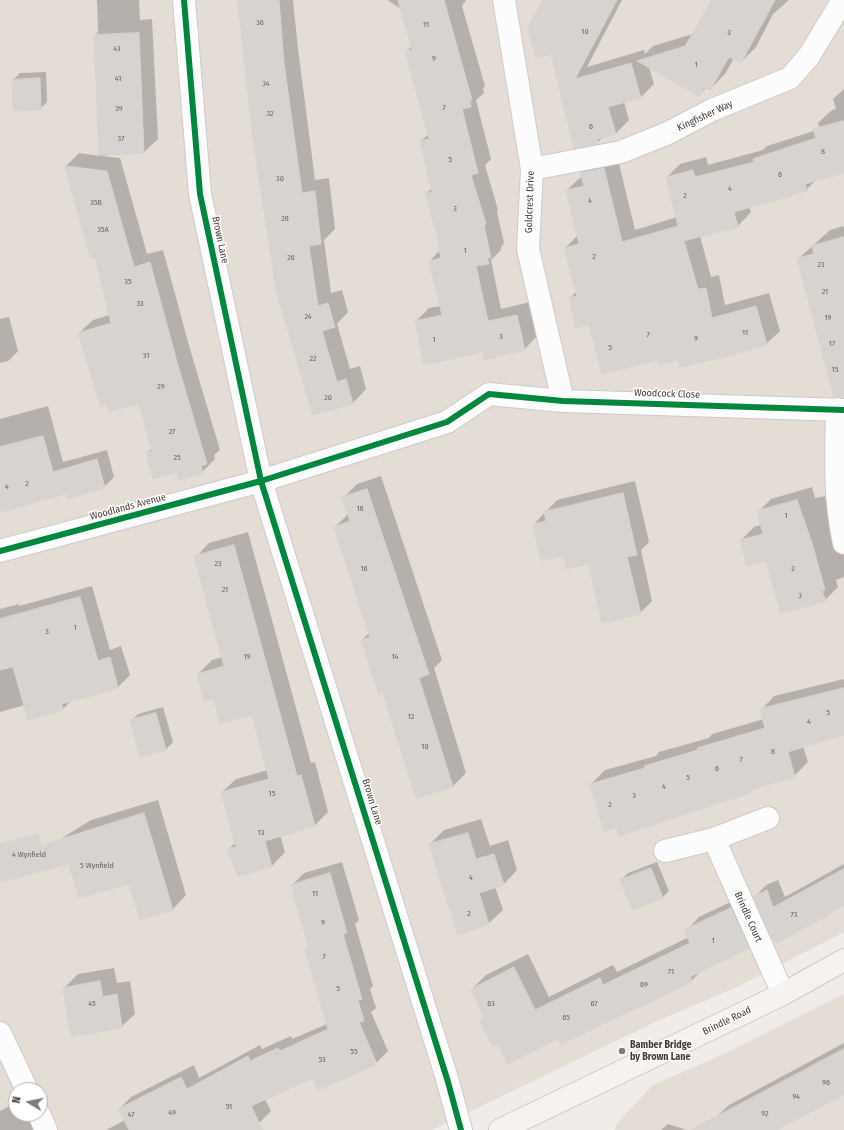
<!DOCTYPE html>
<html>
<head>
<meta charset="utf-8">
<style>
	body { margin:0 }
	#map { position:relative; width:844px; height:1130px; overflow:hidden; background:#efece9; font-family:"Fira Sans Condensed",sans-serif }
	canvas { display:block }
	.north { position:absolute; left:8px; top:1082px; width:40px; height:40px; box-sizing:border-box; background:#fff; border:1px solid #b5b1ae; border-radius:50%; rotate:280deg; font-size:11px; font-weight:700; line-height:16px; text-align:center; color:#453d35 }
	.north::after { content:''; display:block; margin:auto; width:14px; height:18px; background:#807a74; clip-path:polygon(50% 0,100% 100%,50% 72%,0 100%) }
</style>
</head>
<body>
<div id="map">
<canvas width="844" height="1130"></canvas>
<div class="north">N</div>
</div>
<script>
const g = document.querySelector('canvas').getContext('2d');
g.lineJoin = 'round';
function fillPath(path, color) {
  g.fillStyle = color;
  g.fill(path, 'evenodd');
}
function stroke(path, color, width, dash) {
  g.strokeStyle = color;
  g.lineWidth = width;
  g.lineCap = dash ? 'butt' : 'round';
  g.setLineDash(dash || []);
  g.stroke(path);
}
function write(font, color, halo, rows, align = 'center') {
  g.font = font + ' "Fira Sans Condensed",sans-serif';
  g.lineWidth = 3;
  g.setLineDash([]);
  g.textBaseline = 'middle';
  g.strokeStyle = halo;
  g.fillStyle = color;
  for (const [text, x, y, turn = 0] of rows) {
    g.save();
    g.translate(x, y);
    g.rotate((+turn || 0) * Math.PI / 180);
    g.textAlign = isNaN(turn) ? turn : align;
    if (halo) g.strokeText(text, 0, 0);
    g.fillText(text, 0, 0);
    g.restore();
  }
}
fillPath(new Path2D(`
	M0,0h844v932l-107,55 -82,35 -223,108h-432zM16,1090h24v24h-24z
	M844,994v136h-229l2,-7 36,-38 73,-32z`), '#e3ddd6');
fillPath(new Path2D(`
	M97,0h42l1,20 12,-1 6,120 -14,13 -44,4 20,2 27,96 16,-4 27,99 30,101 -6,5 1,4 -13,13 -25,-1 -30,-18 5,-5 -12,-46 -61,-69 14,-13 17,-5 -15,-60 -29,-89 13,-13 21,3 -5,-121 3,-3z
	M239,0h54l5,49 17,131 14,-2 6,51 -11,11 7,53 11,-3 6,22 -11,12 13,45 10,-3 6,23 -13,14 -39,11z
	M387,0h79l-4,6 23,80 -2,2 1,5 -8,7 15,59 -6,6 13,45 -1,2 7,31 -3,4v3l-10,10 10,49 29,-7 7,34 -13,14 -41,1 -67,-30 13,-13 12,-2 -11,-45 10,-11 -1,-4 2,-2 -15,-50 6,-6 -11,-47 8,-7 -23,-82 6,-6 -11,-37z
	M544,0h78l-35,67 57,-17 1,4 8,-8 40,-12 20,-34h76l-16,14 -17,33 -15,15 -7,-4 -9,16 -15,15 -3,-2 -9,8 -49,-28 5,17 -13,13 -17,5 5,18 -13,13 -12,3 -7,7z
	M46,72l1,30 -7,7 -27,-29 7,-7z
	M844,89v83l-28,8 -10,10 -57,17 2,5 -13,14 -38,10 11,41 8,-2 6,30 44,-12 11,38 -14,13 -87,15h-20l-69,-36 -20,-25 7,-7 -12,-43 13,-13 -11,-45 15,-14 -1,-3 14,-14 22,-4 18,75 42,-13 -10,-40 13,-13 26,-7 2,8 55,-15 4,-4 53,-17 -2,-6 14,-13 4,-1 -3,-10z
	M844,226v154l-46,-121 32,-29z
	M9,317l9,34 -10,10 -8,2v-44z
	M48,406l15,56 44,-12 7,27 -10,10 -37,6 -67,18v-92z
	M381,476l61,184 -8,8 32,105 -13,13 -70,-94 -21,-52 8,-8 -35,-105 13,-13 -5,-16 14,-14z
	M635,481l14,61 -8,8 11,51 -12,12 -51,-50 -25,-9 -30,-30 23,-24z
	M812,487l3,11 10,-2 9,31h10v50l-8,3 2,7 -13,13 -84,-60 13,-13 8,-2 -4,-13 13,-13z
	M248,532l63,231 4,-1 13,50 -13,13 -35,10 5,17 -13,14 -44,-16 8,-8 -14,-50 14,-13 32,-9 -15,-57 -39,-15 -16,-24 14,-14 11,-3 -27,-100 13,-14z
	M92,586l18,64 11,-4 9,29 -12,12 -46,13 -9,9 -38,-4 -25,7v-103l19,-5v2z
	M844,679v55l-41,12 5,16 -14,14 -41,12 -3,4 -133,34 -26,-42 14,-14 51,-14 3,-4 50,-14 3,-4 52,-15 -3,-9 13,-14z
	M163,707l10,35 -7,7 -26,7 -9,-35 7,-7z
	M158,800l28,95 -13,14 -44,-27 -60,-19 -37,-6 59,-37z
	M481,819l9,27 18,-6 9,30 -13,14 -9,3 8,23 -14,13 -30,10 -29,-89 14,-14z
	M342,862l17,58 -4,4 18,62 -3,3 6,19 -5,4 17,39 -12,12 -63,14 -48,22 6,12 -12,12 -14,7h-139l19,-10 -6,-11 12,-12 63,-32 5,13 61,-33 2,4 29,-13 1,3 35,-15 -21,-73 4,-4 -18,-62 12,-12z
	M657,862l12,29 -7,7 -41,-18 7,-7z
	M844,864v39l-18,12 -50,26 -21,-44 11,-12 12,-5 7,17z
	M745,895l17,39 -14,13 -46,23 -11,11 -132,57 -60,5 -18,-22 4,-4 -13,-28 14,-14 42,-21 21,43 64,-32 4,7 72,-35 -3,-6 13,-14z
	M114,968l3,15 13,-2 5,33 -14,13 -57,-39 14,-14z
	M844,1043v50l-69,37h-80l20,-12 14,-13z
	M16,1103v11h24l11,16h-51v-19z
	M668,1124l19,6h-26z`), '#0003');
const building = new Path2D(`
	M238,0h41l5,63 18,130 13,-2 6,53 -12,2 9,60 10,-3 7,24 -13,4 15,51 9,-3 7,25 -40,11 -37,-125 -23,-151z
	M398,0h46l28,100h-2l1,7 -9,2 16,64 -7,2 15,49 -2,1 7,33h-4l2,6 -13,2 12,55 29,-6 8,35 -41,10 -1,-8 -59,13 -9,-44 27,-6 -13,-54 12,-3 -3,-13h2l-15,-51 7,-2 -12,-51 9,-2 -24,-88 7,-1z
	M543,0h74l-42,79 56,-16 10,35 -33,9 8,27 -19,5 1,5 -24,4 -23,-94 -15,4 -8,-30z
	M712,0h63l-34,63 -12,-6 -19,33 -6,-3 -5,9 -62,-35 48,-15z
	M139,33l5,120 -45,2 -5,-120z
	M40,78l1,32 -28,1 -1,-31z
	M844,121v52l-39,11 2,7 -73,21 4,15 -54,14 14,48 8,-1 6,30 44,-12 11,39 -35,10 -52,12 -2,-7 -19,5 -1,-5 -56,14 -13,-50 -13,4 -7,-30 8,-2 -13,-48 15,-4 -13,-54 18,-4 -4,-13 24,-5 18,74 56,-16 -12,-49 27,-7 2,7 59,-15 -1,-3 63,-21 -3,-9z
	M65,166l42,5 27,96 16,-5 27,100 30,102 -6,2 2,7 -24,7 -2,-8 -24,7 -7,-26 6,-2 -13,-47 -30,8 -2,-7 -6,2 -23,-74 33,-10 -16,-67 -4,2z
	M844,237v160h-10l-37,-139 17,-4 -2,-8z
	M43,436l10,36 44,-13 8,29 -38,11 -1,-5 -66,18v-65z
	M367,489l62,185 -10,4 34,109 -37,11 -33,-105 -4,2 -18,-55 9,-3 -36,-110 16,-6 -8,-24z
	M623,493l14,62 -10,2 14,57 -39,9 -13,-59 -23,5 -3,-14 -22,6 -8,-37 13,-3 -2,-9z
	M797,500l15,43 13,47 -3,1 4,10 -45,12 -15,-52 -19,6 -7,-27 23,-6 -6,-23z
	M234,545l63,231 4,-1 14,51 -50,15 7,26 -34,9 -11,-27 9,-2 -15,-55 48,-13 -17,-64 -32,8 -6,-24 -9,2 -8,-27 27,-8 -30,-110z
	M80,597l18,64 12,-4 8,31 -56,16 1,6 -35,10 -15,-53 -13,3v-51z
	M844,688v47l-56,17 7,25 -45,13v3l-131,43 -3,-9 -12,4 -14,-47 55,-16 -1,-2 54,-16 -1,-2 68,-20 -5,-19z
	M156,713l10,37 -26,7 -10,-37z
	M144,813l29,97 -33,10 -11,-36 -50,14 -10,-34 -69,18v-38l38,-10 3,11z
	M468,833l8,26 18,-5 10,31 -25,8 10,31 -31,11 -29,-91z
	M651,868l12,30 -31,12 -12,-30z
	M844,869v36l-18,10 1,1 -51,27 -3,-6h-2l-18,-40 14,-7 6,17z
	M330,873l17,60 -4,1 19,65 -4,1 6,21 -5,1 18,42 -59,26 -5,-12 -62,28 12,24h-134l-11,-21 63,-32 6,12 61,-33 2,5 28,-13 2,3 48,-22 -23,-79 4,-1 -18,-64z
	M731,908l18,40 -59,29 2,5 -131,62 -3,-5 -50,25 -10,-20 -5,3 -13,-26 5,-2 -14,-30 43,-22 21,43 65,-32 3,7 87,-42 -6,-13z
	M100,981l3,16 14,-3 5,34 -51,9 -8,-49z
	M844,1049v45l-67,36h-86z`);
fillPath(building, '#d7d3d0');
stroke(building, '#d7d3cf', 1);
const street = new Path2D(`
	M184,0l16,194 61,287 187,601 13,48
	M504,0l28,169 -4,80 35,152
	M532,169l89,-17 47,-19 44,-23 78,-32 19,-22 34,-56
	M837,409c-1,45 -3,89 7,134
	M0,551l261,-70 186,-59 42,-28 74,7 281,9
	M714,839l69,155
	M665,851l49,-12 54,-21
	M0,1033l27,57
	M39,1114l7,16`);
const secondary = new Path2D(`
	M500,1130l283,-136 61,-34`);
stroke(street, '#cdcac6', 24);
stroke(secondary, '#d0cac1', 24);
stroke(street, '#fdfcfc', 22);
stroke(secondary, '#f6f3ee', 22);
stroke(new Path2D(`
	M184,0l16,194 61,287 187,601 13,48
	M0,551l261,-70 186,-59 42,-28 74,7 281,9`), '#00873e', 6);
for (const [x, y, r, color] of [
	[622,1051,4,"#807a74"]
]) {
  const dot = new Path2D();
  dot.arc(x, y, r, 0, 2 * Math.PI);
  g.fillStyle = color;
  g.fill(dot);
  stroke(dot, '#fff', 1.5);
}
write('8px', '#6b645d', null, [
	["36",260,23],
	["11",426,25],
	["10",585,32],
	["3",729,33],
	["43",117,49],
	["9",434,59],
	["1",696,65],
	["41",118,79],
	["34",266,84],
	["7",444,108],
	["39",119,109],
	["32",270,114],
	["6",591,127],
	["37",121,139],
	["8",823,152],
	["5",450,160],
	["6",780,175],
	["30",280,179],
	["4",730,189],
	["2",685,196],
	["4",590,201],
	["35B",96,203],
	["3",455,209],
	["28",285,219],
	["35A",103,230],
	["1",465,251],
	["2",594,257],
	["26",291,258],
	["23",821,265],
	["35",128,282],
	["21",825,292],
	["33",140,304],
	["24",308,317],
	["19",828,318],
	["11",745,333],
	["7",648,335],
	["3",501,337],
	["9",696,339],
	["1",434,340],
	["17",832,344],
	["5",610,348],
	["31",146,356],
	["22",313,359],
	["15",835,370],
	["29",161,387],
	["20",328,398],
	["27",172,432],
	["25",177,458],
	["2",27,484],
	["4",7,487],
	["18",360,509],
	["1",786,516],
	["23",218,564],
	["16",364,569],
	["2",793,569],
	["21",225,590],
	["3",800,596],
	["1",75,628],
	["3",47,632],
	["19",247,657],
	["14",395,657],
	["5",828,713],
	["12",411,717],
	["4",809,722],
	["10",425,747],
	["8",773,752],
	["7",741,760],
	["6",717,769],
	["5",688,778],
	["4",664,787],
	["15",272,794],
	["3",634,796],
	["2",610,805],
	["13",261,833],
	["4 Wynfield",29,855],
	["5 Wynfield",97,866],
	["4",471,878],
	["11",315,894],
	["2",469,914],
	["73",794,915],
	["9",323,923],
	["1",713,941],
	["7",324,957],
	["71",671,972],
	["69",644,985],
	["5",338,989],
	["45",92,1004],
	["63",491,1004],
	["67",594,1004],
	["65",566,1018],
	["55",354,1052],
	["53",322,1060],
	["96",826,1083],
	["94",796,1097],
	["51",229,1107],
	["49",172,1113],
	["92",765,1114],
	["47",131,1115]
]);
write('10px', '#453d35', '#fff', [
	["Kingfisher Way",705,116,-25],
	["Goldcrest Drive",530,202,-88],
	["Brown Lane",220,240,78],
	["Woodcock Close",667,394,2],
	["Woodlands Avenue",128,507,-15],
	["Brown Lane",372,802,73],
	["Brindle Court",748,917,66],
	["Brindle Road",727,1021,-26]
]);
write('bold 10px', '#453d35', '#fff', [
	["Bamber Bridge",630,1045],
	["by Brown Lane",630,1057]
], 'left');
</script>
</body>
</html>
